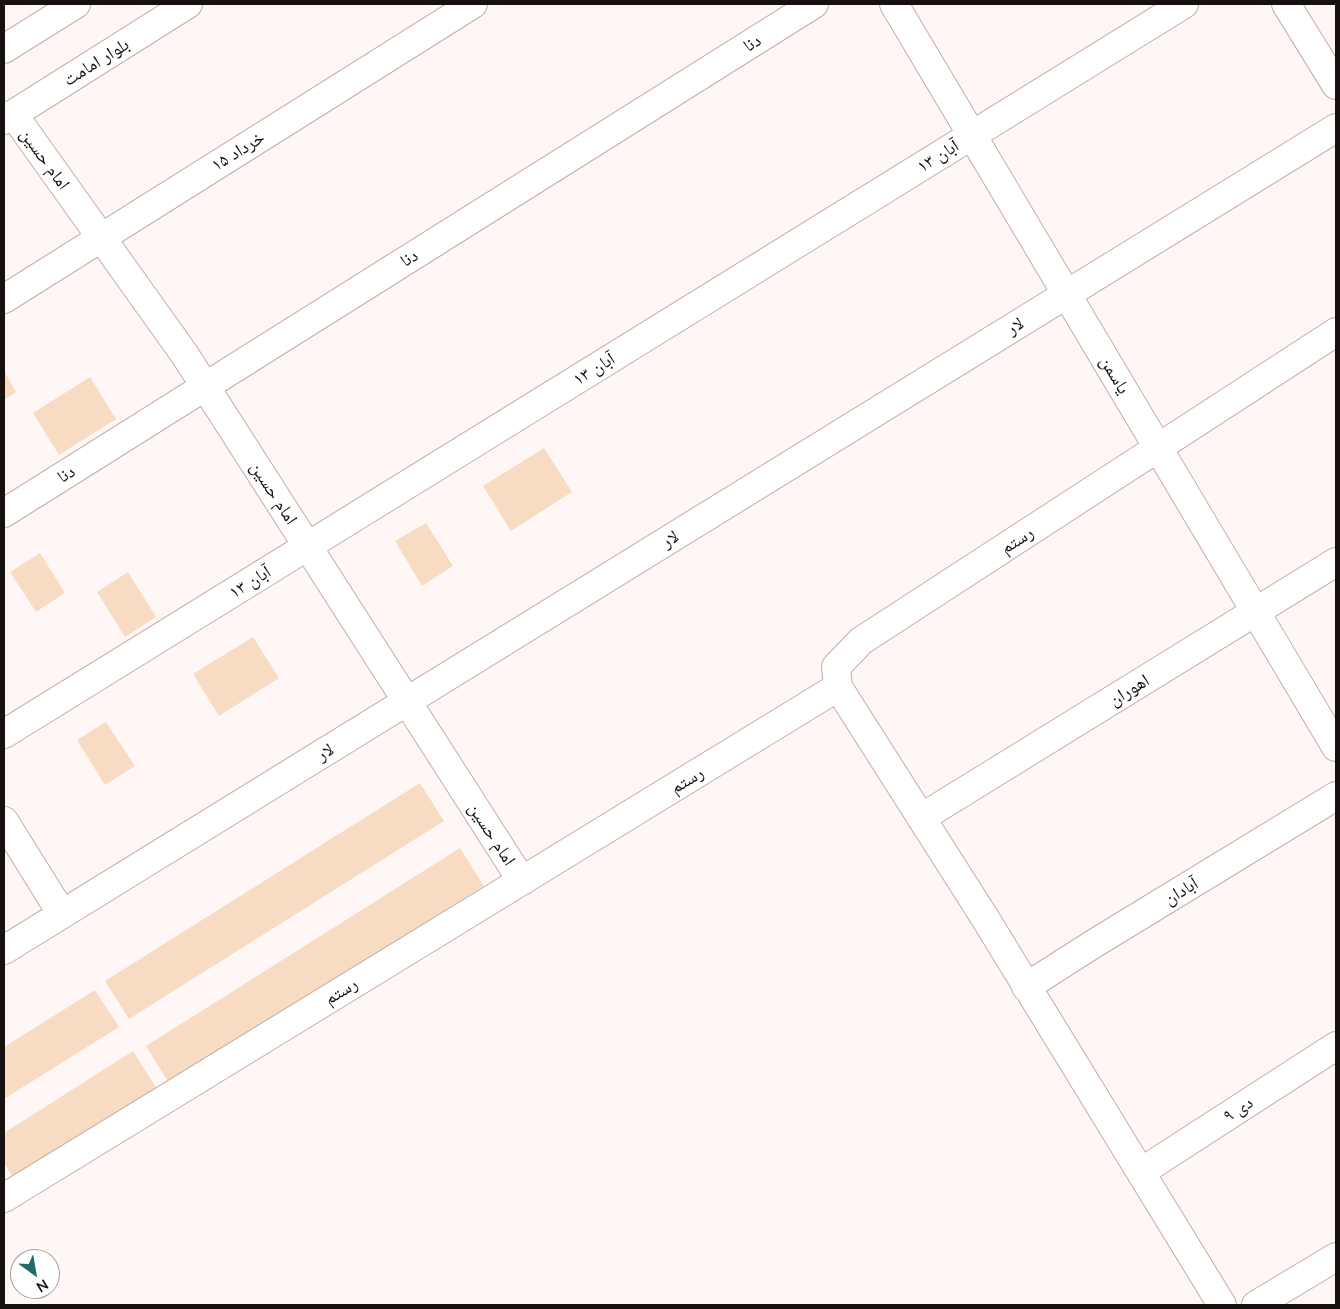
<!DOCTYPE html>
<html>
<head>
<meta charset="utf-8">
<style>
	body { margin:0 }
	#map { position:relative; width:1340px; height:1309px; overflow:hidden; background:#fff7f5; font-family:Lato,sans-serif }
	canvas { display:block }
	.frame { position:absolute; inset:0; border:5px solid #16100e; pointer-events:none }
	.north { position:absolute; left:10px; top:1249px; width:50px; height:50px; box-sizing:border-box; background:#fff; border:1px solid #a29f9f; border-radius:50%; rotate:148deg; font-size:14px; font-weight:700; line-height:20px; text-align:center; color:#16100e }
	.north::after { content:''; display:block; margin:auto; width:18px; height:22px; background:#206b6a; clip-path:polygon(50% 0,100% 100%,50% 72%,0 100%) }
</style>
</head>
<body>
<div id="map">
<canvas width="1340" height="1309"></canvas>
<div class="frame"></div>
<div class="north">N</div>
</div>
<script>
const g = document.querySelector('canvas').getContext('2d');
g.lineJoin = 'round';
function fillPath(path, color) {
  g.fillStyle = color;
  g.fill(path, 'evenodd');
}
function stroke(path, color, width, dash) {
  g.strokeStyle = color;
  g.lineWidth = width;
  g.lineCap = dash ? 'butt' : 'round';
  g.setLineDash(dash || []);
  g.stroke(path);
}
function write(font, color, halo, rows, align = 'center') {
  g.font = font + ' Lato,"Noto Naskh Arabic",sans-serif';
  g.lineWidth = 4;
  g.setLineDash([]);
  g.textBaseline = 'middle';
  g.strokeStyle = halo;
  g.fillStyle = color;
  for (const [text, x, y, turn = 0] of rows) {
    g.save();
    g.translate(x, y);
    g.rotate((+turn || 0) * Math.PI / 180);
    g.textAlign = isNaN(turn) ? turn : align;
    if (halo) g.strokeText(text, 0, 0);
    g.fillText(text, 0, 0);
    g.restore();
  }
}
fillPath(new Path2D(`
	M4,371l12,21 -12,8z
	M90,377l26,42 -57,36 -26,-42z
	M544,448l28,44 -61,39 -28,-45z
	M426,523l27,43 -31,20 -27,-45z
	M40,553l25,40 -29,19 -26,-40z
	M128,572l28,45 -31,20 -28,-45z
	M253,637l26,41 -60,38 -26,-42z
	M106,722l29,44 -30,19 -28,-45z
	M420,783l24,38 -315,198 -24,-38z
	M460,848l24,38 -315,197 -23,-37z
	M95,990l24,37 -115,72v-52z
	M133,1051l24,38 -143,90 -10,-16v-30z`), '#f7dcc3');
const minor = new Path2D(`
	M894,4l442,743
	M1286,4l50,81
	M4,49l72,-45
	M13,114l172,241 337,526
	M4,120l184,-116
	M4,299l469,-295
	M4,513l810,-509
	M4,734l1180,-730
	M921,818l415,-256
	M4,821l58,93
	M4,950l1332,-822
	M1026,987l69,-44 241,-147
	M1141,1172l195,-126
	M4,1198l834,-511
	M1222,1305l-237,-387 -147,-231 -2,-20 25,-26 475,-309
	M1256,1305l80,-48`);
stroke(minor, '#c0aea9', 30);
stroke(minor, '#fff', 28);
write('18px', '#16100e', '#fff', [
	["دنا",752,43,-32],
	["بلوار امامت",96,62,-32],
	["۱۵ خرداد",238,151,-32],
	["۱۳ آبان",938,156,-32],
	["امام حسین",45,159,54],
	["دنا",409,258,-32],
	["لار",1015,326,-32],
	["۱۳ آبان",594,369,-32],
	["یاسمن",1115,375,59],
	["دنا",66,474,-32],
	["امام حسین",274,493,57],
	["لار",670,539,-32],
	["رستم",1017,540,-33],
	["۱۳ آبان",250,582,-32],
	["اهوران",1129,690,-32],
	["لار",325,752,-32],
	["رستم",687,780,-31],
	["امام حسین",492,834,57],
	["آبادان",1181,891,-31],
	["رستم",341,991,-31],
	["۹ دی",1238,1109,-33]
]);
</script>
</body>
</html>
